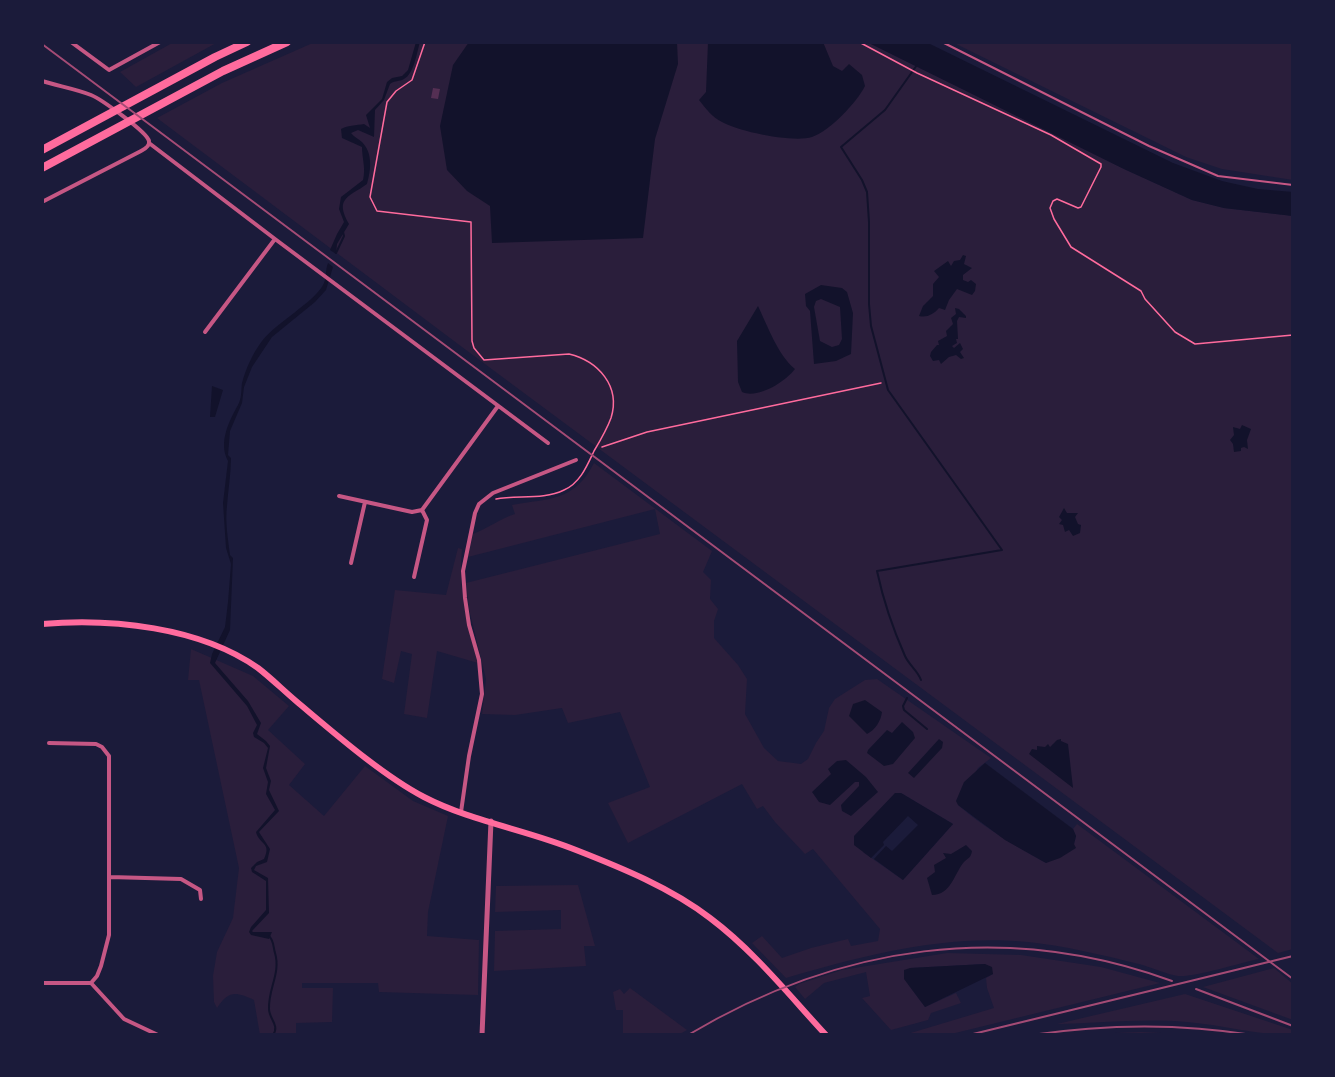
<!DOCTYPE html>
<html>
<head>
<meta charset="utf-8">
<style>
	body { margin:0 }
	#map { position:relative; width:1335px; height:1077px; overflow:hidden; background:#1b1b3a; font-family:"Golos Text",sans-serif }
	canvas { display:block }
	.frame { position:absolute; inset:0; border:44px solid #1b1b3a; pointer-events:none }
</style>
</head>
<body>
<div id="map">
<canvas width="1335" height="1077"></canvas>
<div class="frame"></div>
</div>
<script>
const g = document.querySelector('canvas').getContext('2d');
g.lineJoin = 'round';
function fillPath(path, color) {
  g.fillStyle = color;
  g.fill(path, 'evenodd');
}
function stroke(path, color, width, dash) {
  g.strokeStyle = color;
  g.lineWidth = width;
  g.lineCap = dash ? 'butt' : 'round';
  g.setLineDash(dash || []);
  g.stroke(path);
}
fillPath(new Path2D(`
	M174,42h44l-82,45 -16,-15z
	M315,42h552l257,127 68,31 32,8 69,8v733l-15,4 -820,-609 -301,-226 65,-35z
	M952,42h341v138l-71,-11 -36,-12z
	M594,463l118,88 -9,21 8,8 -1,19 8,10 -4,12v17l24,27 9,14 -2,35 19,34 14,13 23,3 7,-5 8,-16 8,-12 5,-23 6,-9 30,-19 12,-1 114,79 -13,10 -20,37c27,23 57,41 88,58l28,-19 2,-8 -3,-7 4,-5 182,135c-20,4 -62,18 -81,17 -9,-1 -28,-9 -39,-12 -36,-9 -74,-18 -111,-22 -83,-8 -163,13 -242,36l-34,-35 10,-7 20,22 29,-10 37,-9 3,7 27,-5 2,-12 -67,-80 -8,5 -30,-32 -12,-16 -6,3 -15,-25 -114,59 -20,-40 42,-16 -30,-75 -52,11 -6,-15 -47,7 -33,-1 4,-35 -17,-70 -3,-26 194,-49 -5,-25 -187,48 5,-23c16,-6 26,-15 42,-20l-3,-9c38,-7 62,-3 82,-42zM901,793l52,31 -50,56 -40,-28z
	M458,548l4,1c-4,43 5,73 16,114l-41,-12 -10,67 -23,-4 8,-60 -11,-3 -7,32 -12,-4 13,-89 51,5z
	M191,649l62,27 36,30 -21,24 37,34 -16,21 35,31 41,-50 48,35 35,15 -20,96 -1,24 52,4 -1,55 -99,-3 -1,-9h-76v5h31l-1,34 -36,1v12h-36l-6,-35c-18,-8 -25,-10 -37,8l-3,-6 -1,-26 4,-24 16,-34 6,-50 -40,-188h-11z
	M578,885l17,61h-11l2,20 -92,5 1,-40 66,-2v-19l-66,2 1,-26z
	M947,953l74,2 80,12 59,16 -213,52h-43l90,-27 -7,-20 -1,-10 7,-4 -8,-10 -75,4 -2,16 17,23 31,-14 5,10 -30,10 -3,7 -37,10 -29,-32 8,-2 -4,-24 -42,11 -19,16 -10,-12 4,-3 43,-14z
	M1274,968l19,16v36l-90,-33z
	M630,988l57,42 -9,5h-72l17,-1v-24h-7l-3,-18 7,-3 4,5z
	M1185,994l108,36v5c-36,0 -70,-10 -106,-13 -43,-4 -87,1 -130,2z
	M1141,1032l59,3h-138h2z`), '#2a1e3b');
fillPath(new Path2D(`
	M416,42h4c-3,10 -6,32 -16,37 -5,3 -9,1 -14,5l-6,16 -9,10 -1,27 -16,-7 -7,3c3,4 8,6 11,9 11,11 9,28 5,42 -18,13 -33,14 -18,40l-12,20 -1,10 -6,-4 7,-16 7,-12 -5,-13 2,-12 22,-17c3,-12 -1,-21 -1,-33l-20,-9 -1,-9c5,-3 16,-4 23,-5l6,4 -4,-13 16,-16 5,-17 5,-4 10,-2 6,-6z
	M469,42h208l1,22 -23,75 -12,99 -151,5 -2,-37 -23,-15 -20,-21 -7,-44 13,-61z
	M708,42h115l10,24 9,5 7,-7 13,11 3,11c-8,16 -35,45 -53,51 -18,6 -72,-5 -90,-15 -10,-5 -16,-13 -23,-22l7,-8z
	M867,42h59l247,121 49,18 36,8 35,3v24l-69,-8 -32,-8 -68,-31z
	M963,255l3,1 -2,8 8,4 -9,7v5l5,2 3,-2 5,4 -1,7 -3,4 -15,-6 -8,11 -4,10 -6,-2c-5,6 -12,10 -20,8l4,-10 10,-10v-12l6,-7 -5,-6 14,-10 3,5 3,-5 6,-1z
	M328,263l5,4 -7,23 -11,12 -43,35 -20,30 -8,20 -2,16 -12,28 -2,24 3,3c0,16 -3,32 -4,48 -2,16 1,33 3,49l3,3 -3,72 -15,33 33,38 13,22 -4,11 9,7 4,5 -4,22 5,13 -2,9 10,21 -20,21 11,17 -3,13 -11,4 -2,4 14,8 1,35 -17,18 1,1h19l-3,7 -18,-4 -2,-3 2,-5 15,-17v-29l-14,-9 -1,-4 6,-6 7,-3c8,-17 -5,-14 -8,-27l19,-22 -9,-16 2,-12 -5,-14 5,-20 -4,-5 -10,-6 -1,-4 4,-8 -10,-19 -37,-43 2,-9 13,-27 3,-25 3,-38 -5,-16 -3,-45 5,-42c-10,-18 1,-40 10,-56 4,-7 3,-15 4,-22 4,-15 11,-30 20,-42 15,-19 51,-38 61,-56 4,-6 2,-15 5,-22z
	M821,285l21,3 5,4 6,21 -2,41 -15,7 -22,3 -4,-53 -4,-5 -1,-12zM821,299l19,8 2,32 -3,6 -7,2 -12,-6 -6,-34 2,-6z
	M758,306c10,21 20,49 37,63 -10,13 -37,30 -53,23l-4,-10 -1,-41z
	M955,308l4,1 7,7v2l-7,-1 -2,4 1,18h-2l1,4 -5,3 2,2 6,-5 3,6 -3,3 4,6 -3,1 -5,-4 -7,2 -8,7 -2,-4 -6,1 -3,-5 1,-4 6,-7h2l-1,-4 9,-5 -1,-5 7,-7 -2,-6 5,-4z
	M212,386l11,4 -8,27h-5z
	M1242,425l9,4 -4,11 1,9 -4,-2 -3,1v3l-7,1 -1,-8 -3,-4 4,-5 -1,-8 7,2z
	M1064,508l3,5h11l-3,4 3,7 3,1 -1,8 -7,3 -4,-6 -4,2 -2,-7 -4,-1 3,-4 -3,-3z
	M865,700l17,12c-1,9 -7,18 -15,22l-18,-18 4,-12z
	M902,722l11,10 2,6 -22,26 -9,2 -17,-13 1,-3 19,-20 5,3z
	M939,739l4,3 -1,6 -28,30 -6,-5z
	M1061,739v2l7,3 5,44 -44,-34 3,-5 5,1v-4l8,1 3,-3 2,3 7,-7z
	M846,760l20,17 12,15 -27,24 -9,-5 -1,-6 18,-19v-4h-4l-25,23 -11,-3 -7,-10 19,-18 -3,-5 9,-8z
	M985,763l88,66 3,7 -2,8 2,4 -16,10 -14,5 -41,-23 -47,-35 -2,-4 8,-19z
	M895,793h6l52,31 -50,56 -29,-21 12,-13 6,5 26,-26 -10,-9 -25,26 1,3 -13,13 -17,-13v-9z
	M966,845l6,6c-1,7 -4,7 -8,11 -10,12 -13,33 -32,33l-5,-17 8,-6 -1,-7 12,-7 -3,-5 8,1z
	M985,964l7,3 1,7 -68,33 -21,-28v-9l6,-2z`), '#12122b');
stroke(new Path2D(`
	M917,65l-32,45 -44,37 21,33 5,12 2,30v82l2,22 17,64 114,160 -125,21c6,28 16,58 28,85 4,9 13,15 16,24
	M336,253l8,-17 -1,-4
	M907,698l-4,8 1,4 23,19
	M269,936c5,5 4,10 6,17 6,20 -7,36 -6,56 0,10 11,16 4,26`), '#12122b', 2);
fillPath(new Path2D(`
	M433,88l7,1 -2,10 -7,-1z`), '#542f53');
stroke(new Path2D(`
	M425,42l-13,38 -16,11 -9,11 -17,95 7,14 94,11 1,119 2,7 10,12 85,-6c29,7 52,32 42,64 -4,11 -11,23 -17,33 -7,15 -14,32 -30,39 -20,10 -47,5 -68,9
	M859,42l58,31 134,62 50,29v3l-20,40 -3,1 -21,-9 -4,2 -3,7 4,11 17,28 70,44 4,8 30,33 20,12 98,-9
	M602,447l45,-15 234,-49`), '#ff6b9d', 1.5);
stroke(new Path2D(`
	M942,42l207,104 69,30 75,9`), '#c65784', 2);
stroke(new Path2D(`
	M71,42l38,28 51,-28
	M42,81c16,5 34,8 49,14 10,4 56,37 58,46 1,5 -4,8 -8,10l-99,51
	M149,143l126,96 -70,93
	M275,239l273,204
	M339,496l73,16 10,-2 76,-104
	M351,563l14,-61
	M414,577l13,-57 -5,-10
	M49,743l47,1 6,3 7,9v179l-8,31 -4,10 -6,7
	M461,812l8,-56 13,-62 -3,-34 -10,-35 -4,-27 -2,-27 12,-58 4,-9 14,-11 83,-33
	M110,877l71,2 19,11 1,9
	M42,983h49l33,36 34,16`), '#c65784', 4);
stroke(new Path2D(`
	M482,1035l9,-214`), '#c65784', 5);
stroke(new Path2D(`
	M42,624c69,-6 158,3 216,44 13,10 25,22 38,33 37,31 86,74 128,96 46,24 103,33 152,53 46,18 95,38 134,68 44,33 79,77 116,117`), '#ff6b9d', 6);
stroke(new Path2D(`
	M42,150l173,-93 32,-15
	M42,168l181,-97 64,-29`), '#ff6b9d', 8);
stroke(new Path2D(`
	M42,44l1251,935
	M1196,989l97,37
	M688,1035c151,-90 317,-115 484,-54
	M969,1035l324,-79
	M1031,1035c74,-11 148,-12 222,0`), '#a44b75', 2);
</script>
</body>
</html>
